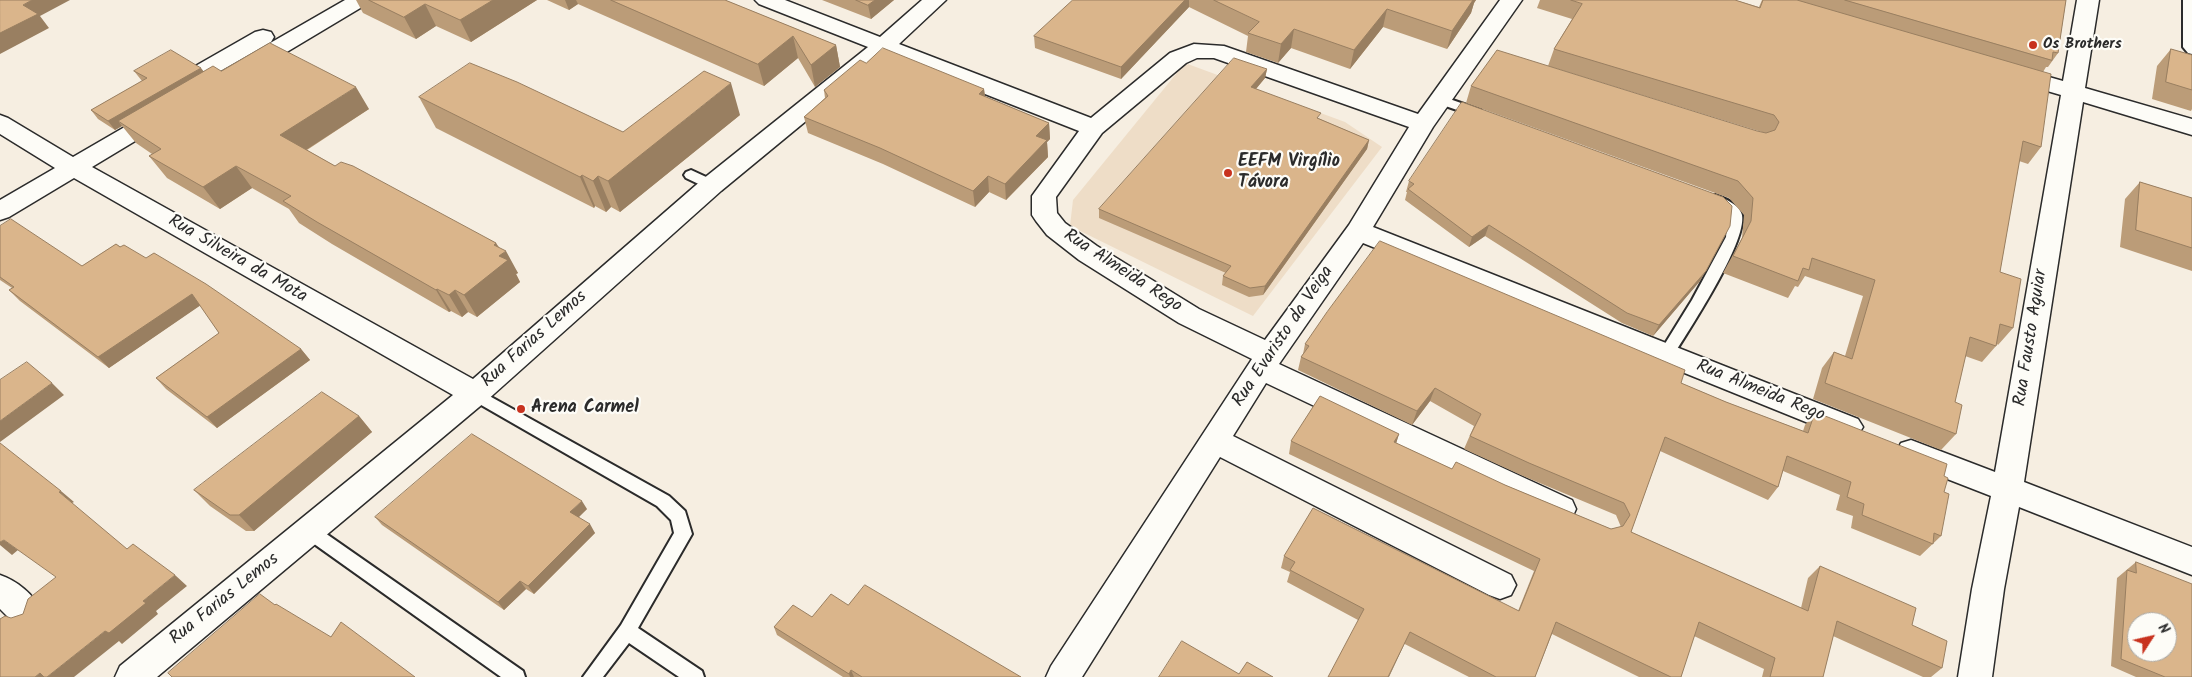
<!DOCTYPE html>
<html>
<head>
<meta charset="utf-8">
<style>
	body { margin:0 }
	#map { position:relative; width:2192px; height:677px; overflow:hidden; background:#f6eee1; font-family:Kalam,sans-serif }
	canvas { display:block }
	.north { position:absolute; left:2127px; top:612px; width:50px; height:50px; box-sizing:border-box; background:#fdfcf7; border:1px solid #a9a8a5; border-radius:50%; rotate:55deg; font-size:14px; font-weight:700; line-height:20px; text-align:center; color:#2b2b2b }
	.north::after { content:''; display:block; margin:auto; width:18px; height:22px; background:#c8321e; clip-path:polygon(50% 0,100% 100%,50% 72%,0 100%) }
</style>
</head>
<body>
<div id="map">
<canvas width="2192" height="677"></canvas>
<div class="north">N</div>
</div>
<script>
const g = document.querySelector('canvas').getContext('2d');
g.lineJoin = 'round';
function fillPath(path, color) {
  g.fillStyle = color;
  g.fill(path, 'evenodd');
}
function stroke(path, color, width, dash) {
  g.strokeStyle = color;
  g.lineWidth = width;
  g.lineCap = dash ? 'butt' : 'round';
  g.setLineDash(dash || []);
  g.stroke(path);
}
function write(font, color, halo, rows, align = 'center') {
  g.font = font + ' Kalam,sans-serif';
  g.lineWidth = 4.5;
  g.setLineDash([]);
  g.textBaseline = 'middle';
  g.strokeStyle = halo;
  g.fillStyle = color;
  for (const [text, x, y, turn = 0] of rows) {
    g.save();
    g.translate(x, y);
    g.rotate((+turn || 0) * Math.PI / 180);
    g.textAlign = isNaN(turn) ? turn : align;
    if (halo) g.strokeText(text, 0, 0);
    g.fillText(text, 0, 0);
    g.restore();
  }
}
fillPath(new Path2D(`
	M1185,63l160,59 37,25 -129,169 -183,-90 3,-26z`), '#eeddc7');
const service = new Path2D(`
	M2183,0h9v54l-4,-1 -5,-6z
	M1441,96l40,14 2,3 -6,4 -40,-14 -2,-3z
	M691,170l26,12 2,3 -2,3h-10l-21,-10 -2,-3 2,-3z
	M1715,195c9,3 25,10 27,20 5,28 -55,118 -71,144l-5,2 -5,-2 -3,-4 34,-55 34,-63 2,-21 -20,-16 2,-3z
	M475,388l194,108 16,15 7,23 -54,94 64,43 2,6h-25l-50,-34 -26,34h-20l38,-52 53,-92 -3,-13 -14,-14 -188,-108 -2,-4 2,-4z
	M309,524l6,2 208,145 2,6h-24l-198,-141 -2,-5 2,-5z`);
const minor = new Path2D(`
	M345,0h26l-4,4 -112,67 -8,2 -8,-2 -3,-5 3,-5z
	M755,0h30l95,37 42,-37h24l-47,44 192,74 79,-65 24,-9 30,2 194,68 82,-114h22l-89,127 -60,100 485,192 5,8 -5,8 -10,4 -10,-4 -475,-192 -84,121 293,136 4,9 -4,9 -11,4 -11,-4 -284,-135 -33,53 278,139 5,10 -5,10 -11,4 -11,-4 -269,-138 -138,220h-36l5,-11 201,-307 -73,-36 -100,-63 -32,-25 -11,-14 -4,-6v-19l47,-65 -193,-76 -165,136 -236,211 -328,275h-42l5,-11 333,-271 -379,-217 -65,39 -9,3v-20l55,-32 -55,-34v-19l8,3 65,39 81,-47 8,-3 8,3 4,5 -4,5 -78,47 381,212 230,-200 165,-132 -109,-43zM1197,58h17l195,69 -60,98 -84,115 -66,-31 -102,-63 -32,-23 -8,-10 -1,-16 46,-64 84,-70z
	M2077,0h22l-14,88 107,31v16l-109,-33 -59,380 168,65v28l-173,-68 -15,82 -12,88h-34l14,-88 19,-93 -90,-35 -5,-9 5,-9 10,-3 84,32 66,-377 -55,-16 -3,-5 3,-5 8,-2 49,14z
	M263,30l8,2 3,5 -3,5 -91,52 -8,2 -8,-2 -3,-5 3,-5 91,-52z
	M0,575c17,6 34,19 41,36l-4,11 -12,4 -12,-4 -13,-13z`);
stroke(service, '#2b2b2b', 4);
stroke(minor, '#2b2b2b', 3);
fillPath(service, '#fdfcf7');
fillPath(minor, '#fdfcf7');
fillPath(new Path2D(`
	M356,0h181l-66,42 -35,-16 -20,13 -53,-26z
	M547,0h178l111,45 4,22 -25,20 -17,-29 -34,28 -186,-82 -9,6z
	M822,0h72l-23,19z
	M1073,0h403l-2,3 -3,10 -24,36 -64,-22 -33,42 -59,-21 -13,15 -32,-11 2,-16 -59,-29 -68,72 -86,-31 -1,-12z
	M1540,0h195l24,7 3,-7h304l-8,53 -10,14h-2l-3,5 -2,75 -13,17 -9,-3 -19,111 13,56 -15,17 -1,-1 -1,2 -14,16 -17,-6 -10,46 1,32 -15,16 -128,-51 9,-31 12,-16 11,4 18,-60 -58,-20 -7,11 -3,-1 -7,12 -65,-25 19,-35 2,-23 -15,-17 -263,-95 5,-17 294,47 -217,-67 6,-17 18,-30 -35,-11z
	M2171,49l21,6v54l-1,2 -39,-12 5,-33z
	M866,63l118,26 1,8 64,26 1,16 -3,3 1,15 -42,43 -17,-8 -14,15 -92,-43 -75,-31 -4,-16 21,-19 -1,-8z
	M1267,69l-2,9 -9,11 64,30 49,21 -2,9 -104,146 -14,2 -27,-12 1,-9 3,-3 -127,-55v-9z
	M134,71h87l148,38 -62,41 28,16 161,77 22,30 -2,1 4,8 -43,35 -9,-5 -6,5 -11,-6 -2,1 -117,-68 -33,-21 -10,-14 -37,-21 -32,21 -53,-31 -18,-22 3,-2 -16,-11 -14,-17 -7,4 -17,-11 -7,-9 51,-29z
	M419,97l204,35 117,-17 -120,97 -9,-5 -5,5 -11,-6 -1,2 -158,-80z
	M1409,181l291,100 -47,55 -31,-13 -137,-87 -16,11 -64,-47 2,-8h-1z
	M2140,182l52,16v73l-72,-24 5,-48z
	M0,226l82,40 34,-22 185,105 9,11 -93,68 -51,-39 -10,-11 63,-45 -19,-28 -91,63 -89,-67 -11,-11 3,-2 -12,-8z
	M1305,344l376,39 45,19 77,29 2,-6 10,-13 129,64v16l-3,44 -21,20 -69,-28 2,-12 -17,-6 4,-15 -57,-24 -5,16 -10,13 -108,-49 -29,81 170,76 7,-30 12,-12 92,59 30,43 -11,9h-8l-90,-41 -10,41h-61l2,-8 -70,-33 -13,41h-42l-87,-43 -17,43h-66l-111,-57 -71,-38 3,-10 -9,-4 3,-12 234,55 16,-40 -245,-117 2,-13 108,-7 -3,9 56,26 53,16 106,44 10,-2 -5,-12 -93,-39 -59,-27 10,-23 -44,-25 -18,24 -114,-55 3,-13 2,-3z
	M359,416l13,16 -118,99h-8l-36,-25 -16,-16z
	M587,509l-9,8 17,16 -61,61 -8,-5 -22,21 -122,-85 -7,-8z
	M2136,562l56,115h-56l-25,-11 6,-88z
	M848,605l173,72h-178l-66,-42 -3,-8 38,-10z`), '#bb9c78');
fillPath(new Path2D(`
	M32,0h38l-30,16 9,12 -49,26v-21l23,-28z
	M493,0h44l-66,42 -11,-22z
	M565,0h11l2,4 -9,6z
	M875,0h19l-23,19 -3,-14z
	M1185,0h4v7l-68,72v-12z
	M1471,0h5l-2,3 -3,10 -24,36 5,-18z
	M425,4l11,22 -20,13 -12,-22z
	M1387,9l-4,18 -33,42 4,-19z
	M1294,29l-3,19 -13,15 3,-19z
	M793,36l5,22 -34,28 -6,-22z
	M836,45l4,22 -25,20 -4,-22z
	M201,68l7,9 -90,44 4,5 -7,4 -7,-9z
	M1267,69l-2,9 -15,18 1,-9z
	M731,83l9,32 -120,97 -12,-31z
	M356,87l13,22 -74,48 -15,-22z
	M984,89l2,17 -7,-12z
	M1049,123l1,16 -3,3 1,15 -42,43 -1,-16 31,-48z
	M1369,140l-2,9 -104,146 2,-9z
	M236,166l16,22 -32,21 -17,-22z
	M582,175l13,31 -1,2 -14,-31z
	M598,176l13,31 -5,5 -13,-31z
	M988,176l1,16 -14,15 -2,-16z
	M1489,225l-4,11 -16,11 3,-10z
	M496,243l6,11 4,-3 12,22 -2,1 4,8 -43,35 -13,-22 30,-50z
	M1706,271l-6,10 -47,55 6,-11z
	M437,289l14,22 -2,1 -13,-22z
	M455,290l13,22 -6,5 -13,-22z
	M192,294l9,11 -92,63 -11,-11z
	M301,349l9,11 -93,68 -10,-11z
	M52,383l12,12 -64,47v-21z
	M1435,388l-5,13 -18,24 5,-14z
	M359,416l13,16 -118,99 -15,-16z
	M1399,434l-4,13 -1,-5z
	M61,491l13,11 -2,1 -13,-11z
	M582,501l5,8 -11,11 -6,-8z
	M590,524l5,9 -61,61 -6,-8z
	M4,540l14,10 -6,5 -12,-10v-3z
	M175,575l12,11 -31,25 2,3 -36,30 -3,-3 -45,36h-27l96,-76z
	M520,581l6,8 -22,21 -6,-8z
	M1410,632l-21,45h-1z
	M851,670l3,7h-4l-1,-3z
	M40,673l6,4h-11z`), '#997f61');
const building = new Path2D(`
	M0,0h32l-9,5 15,9 -38,19z
	M369,0h124l-33,20 -35,-16 -21,13z
	M611,0h114l111,45 -25,20 -18,-29 -35,28z
	M856,0h19l-7,5z
	M1073,0h112l-64,67 -87,-31z
	M1214,0h259l-21,31 -65,-22 -33,41 -60,-21 -13,15 -33,-11 11,-11z
	M1571,0h164l25,8 3,-8h34l254,74 -10,73 -18,-6 -23,131 21,7 -8,49 -13,-4 -4,22 -26,-9 -15,65 7,3 -6,29 -131,-51 9,-31 18,7 23,-79 -63,-22 -3,12 -6,-2 -5,13 -65,-25 18,-35 2,-23 -15,-17 -267,-95 26,-36 260,81 9,2 9,-3 4,-8 -5,-7 -220,-66 28,-45z
	M1845,0h221l-8,53 -5,-1 -1,8z
	M270,43l86,44 -76,48 55,31 6,-4 12,4 143,77 -2,2 12,6 -7,5 9,4 -44,35 -9,-5 -6,5 -12,-6 -1,1 -119,-68 -34,-21 8,-5 -55,-30 -33,21 -54,-31 12,-7 -43,-28 95,-55 8,5z
	M883,48l101,41 -5,5 70,29 -13,13 11,4 -42,44 -17,-8 -15,15 -93,-43 -76,-31 24,-21 -4,-6 36,-30 6,3z
	M2171,49l21,6v35l-26,-8z
	M171,50l30,18 -93,53 -17,-11 56,-32 -13,-7z
	M1234,58l33,11 -16,18 70,26 -4,5 52,22 -104,146 -15,2 -27,-12 8,-10 -132,-57z
	M470,63l47,19 106,50 81,-61 27,12 -123,98 -10,-5 -5,5 -11,-6 -2,2 -161,-80z
	M1462,102l261,95 9,9 -2,20 -24,45 -47,54 -32,-12 -138,-88 -17,12 -64,-48 6,-5 -5,-3z
	M2140,182l52,16v50l-56,-18z
	M11,219l71,47 34,-22 4,3 4,-2 22,13 8,-5 52,31 95,65 -94,68 -51,-39 63,-45 -27,-39 -94,63 -89,-67 5,-3 -14,-10v-51z
	M1380,241l305,129 -4,13 45,19 82,31 7,-21 132,52 -3,12 4,2 -4,14 5,2 -8,42 -7,-3 -1,11 -71,-29 2,-11 -17,-7 4,-15 -64,-26 -9,31 -113,-50 -34,95 177,79 12,-45 96,42 -4,17 35,16 -5,27 -105,-47 -14,56h-53l5,-19 -76,-36 -18,55h-10l-115,-55 -21,55h-39l-86,-45 -22,45h-60l36,-68 -74,-39 5,-8 -11,-6 29,-48 206,103 21,-52 -249,-118 29,-45 79,38 -5,8 58,27 4,-7 49,23 106,44 12,-3 7,-11 -6,-12 -95,-40 -59,-27 11,-22 -46,-26 -18,23 -116,-54 8,-11 -4,-2 22,-32z
	M27,362l25,21 -52,38v-41z
	M322,392l37,24 -120,99h-9l-36,-25z
	M472,434l110,67 -12,11 20,12 -62,62 -8,-5 -22,21 -123,-85z
	M0,443l61,48 -2,1 68,57 6,-5 42,31 -32,26 3,2 -37,30 -4,-2 -58,46h-3l-4,-4 -5,4h-35v-58l5,-3 6,2 12,-4 5,-15 28,-22 -52,-37 -4,2z
	M2136,562l56,22v93h-27l-44,-18 6,-89 9,3zM2137,622h30v30h-30z
	M865,585l156,92h-159l-11,-7 -2,4 -75,-47 19,-22 19,12 19,-23 17,11z
	M260,594l15,11 1,-1 55,33 10,-15 74,55h-243l-4,-4z
	M1182,641l57,33 8,-12 26,15h-114z`);
fillPath(building, '#dab58b');
stroke(building, '#997f61', 1);
for (const [x, y, r, color] of [
	[2033,45,5,"#c8321e"],
	[1228,173,5,"#c8321e"],
	[521,409,5,"#c8321e"]
]) {
  const dot = new Path2D();
  dot.arc(x, y, r, 0, 2 * Math.PI);
  g.fillStyle = color;
  g.fill(dot);
  stroke(dot, '#fdfcf7', 2);
}
write('bold 15px', '#2b2b2b', '#fdfcf7', [
	["Os Brothers",2043,45]
], 'left');
write('bold 18px', '#2b2b2b', '#fdfcf7', [
	["EEFM Virgílio",1238,163],
	["Távora",1238,184],
	["Arena Carmel",531,409]
], 'left');
write('18px', '#2b2b2b', '#fdfcf7', [
	["Rua Silveira da Mota",237,260,30],
	["Rua Almeida Rego",1122,272,33],
	["Rua Evaristo da Veiga",1284,337,-56],
	["Rua Fausto Aguiar",2032,338,-81],
	["Rua Farias Lemos",535,340,-42],
	["Rua Almeida Rego",1760,392,22],
	["Rua Farias Lemos",225,600,-39]
]);
</script>
</body>
</html>
